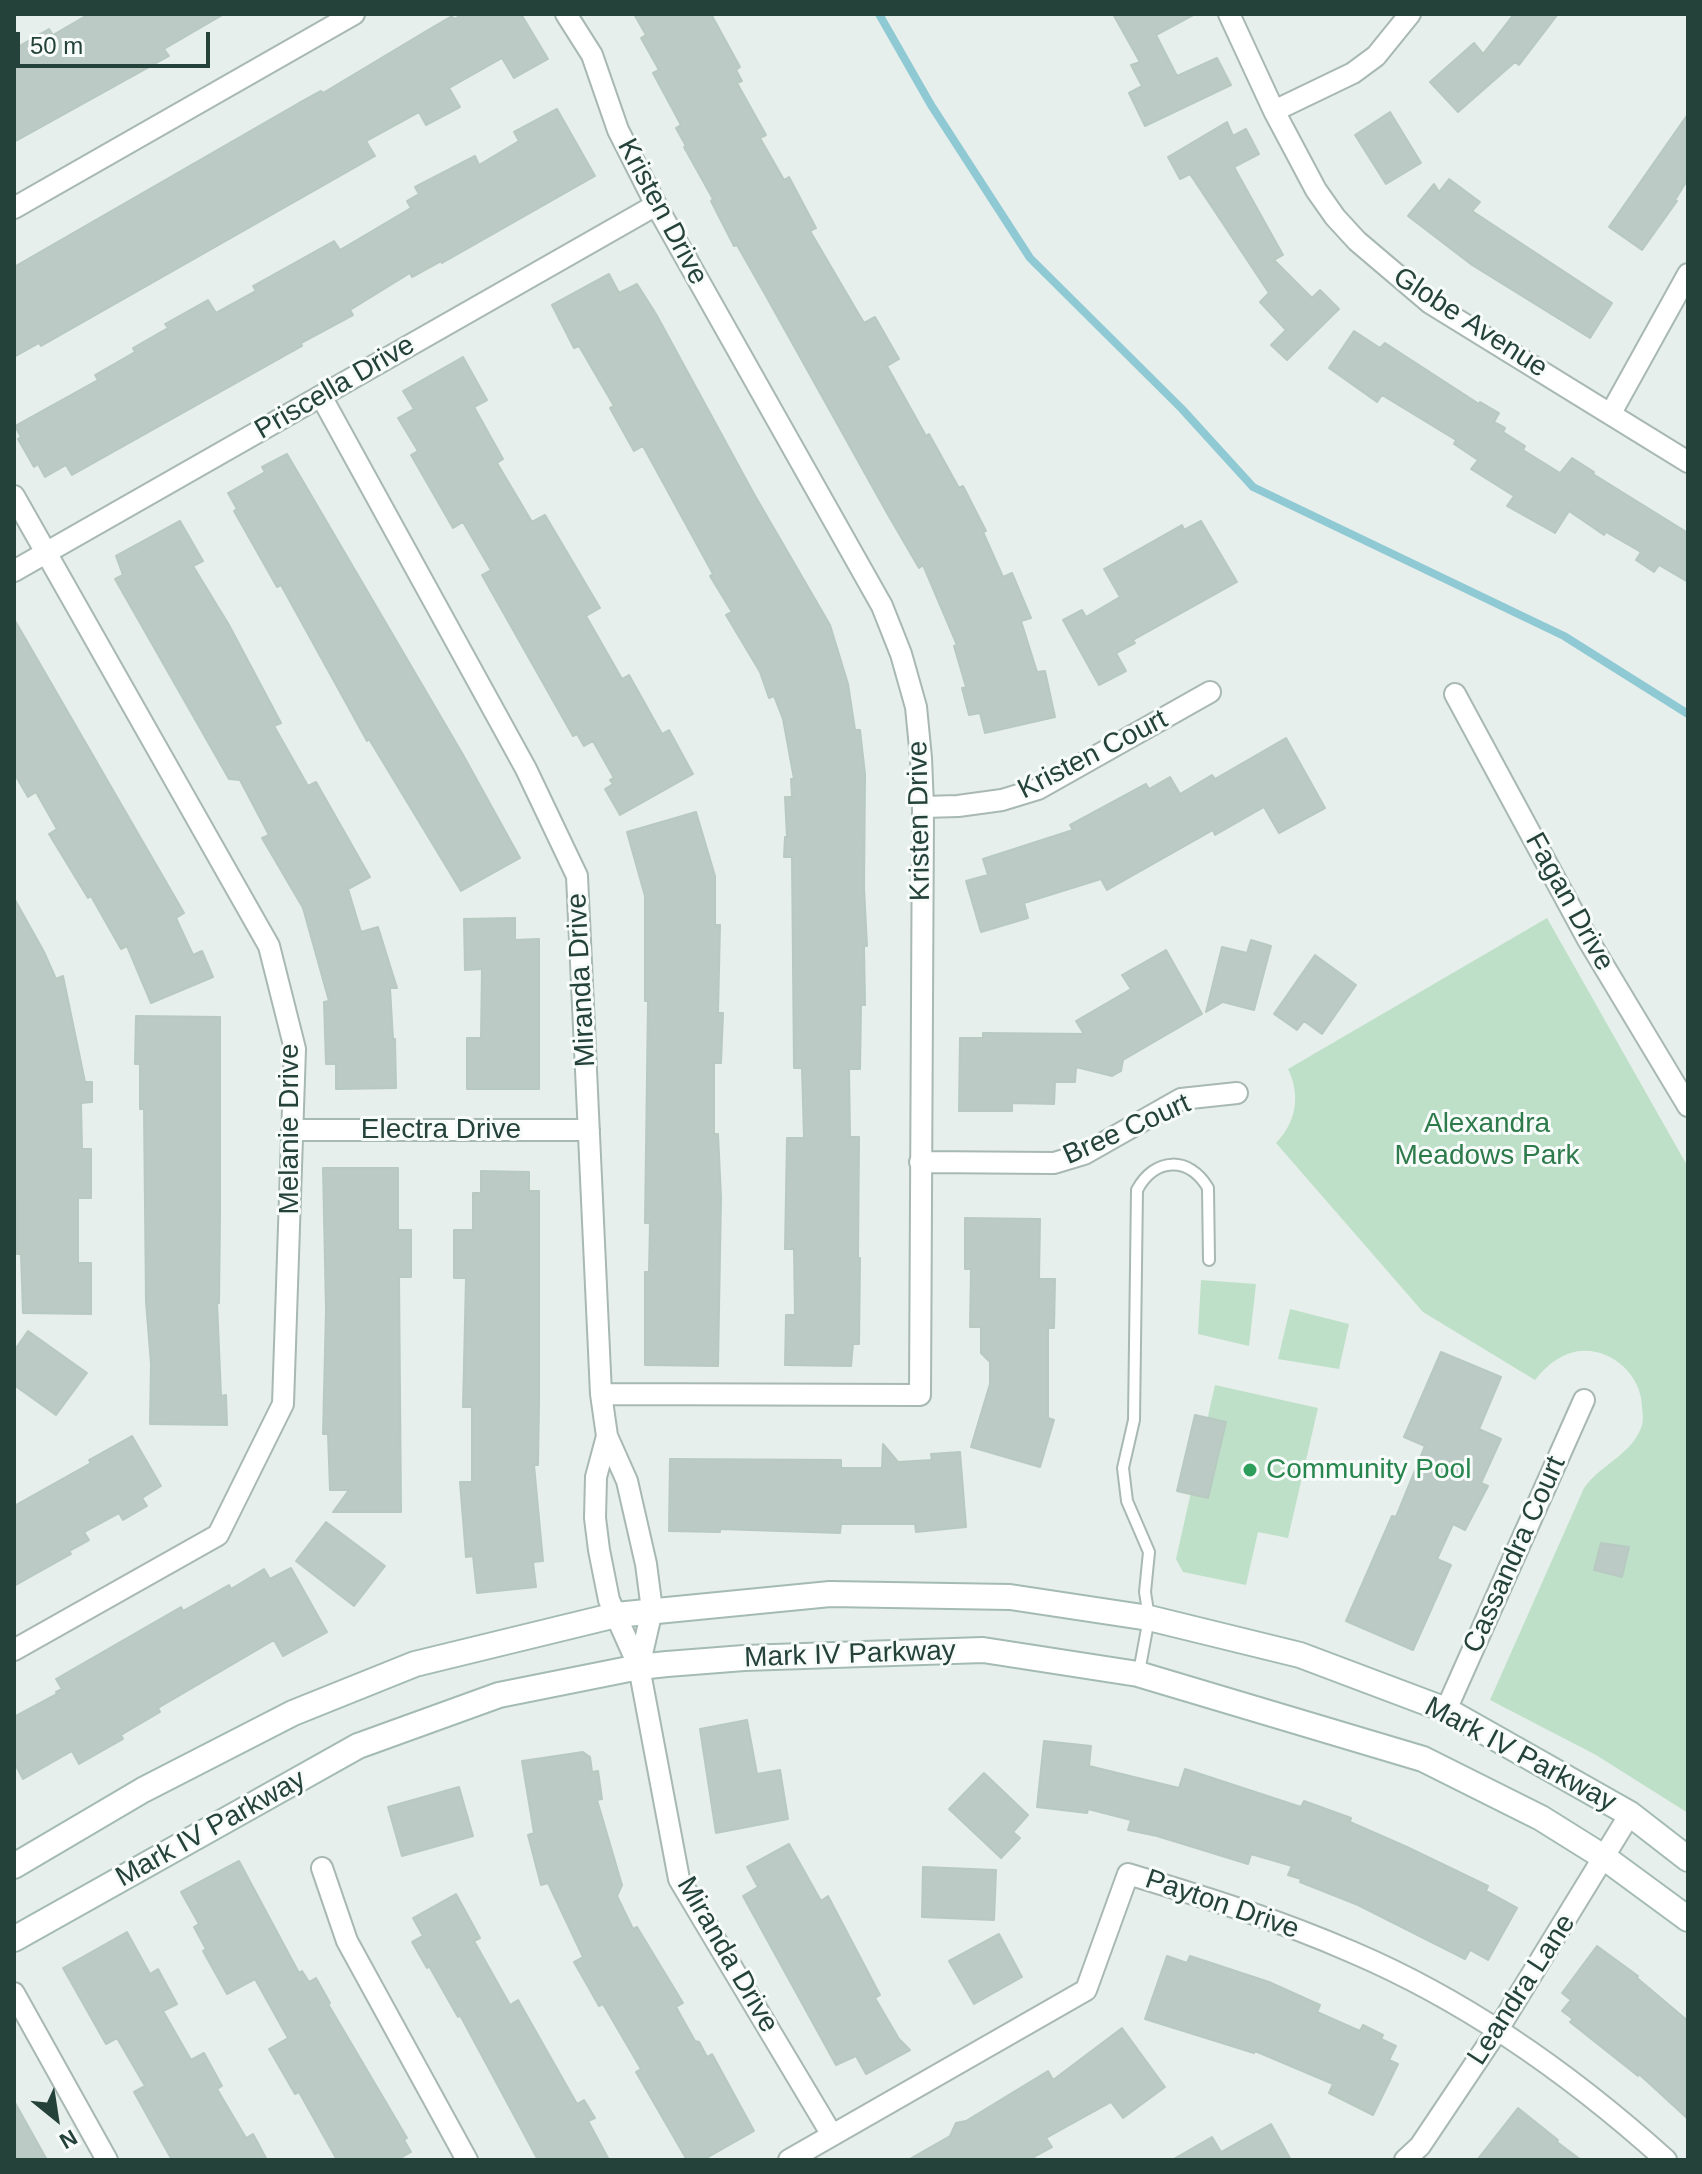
<!DOCTYPE html>
<html>
<head>
<meta charset="utf-8">
<style>
	body { margin:0 }
	#map { position:relative; width:1702px; height:2174px; overflow:hidden; background:#e6efeb; font-family:Helvetica,sans-serif }
	canvas { display:block }
	.frame { position:absolute; inset:0; border:16px solid #24423a; pointer-events:none }
	.north { position:absolute; left:16px; top:2078px; width:80px; height:80px; -webkit-text-stroke:6px #f7fbf9; paint-order:stroke; rotate:150deg; font-size:22px; font-weight:700; line-height:32px; text-align:center; color:#24423a }
	.north::after { content:''; display:block; margin:auto; width:28px; height:36px; background:#24423a; clip-path:polygon(50% 0,100% 100%,50% 72%,0 100%) }
	.scale { position:absolute; left:16px; top:32px; width:194px; height:36px; box-sizing:border-box; border:4px solid #24423a; border-top:0; padding-left:10px; font-size:24px; line-height:28px; white-space:nowrap; color:#24423a; -webkit-text-stroke:6px #f7fbf9; paint-order:stroke }
</style>
</head>
<body>
<div id="map">
<canvas width="1702" height="2174"></canvas>
<div class="frame"></div>
<div class="north">N</div>
<div class="scale">50 m</div>
</div>
<script>
const g = document.querySelector('canvas').getContext('2d');
g.lineJoin = 'round';
function fillPath(path, color) {
  g.fillStyle = color;
  g.fill(path, 'evenodd');
}
function stroke(path, color, width, dash) {
  g.strokeStyle = color;
  g.lineWidth = width;
  g.lineCap = dash ? 'butt' : 'round';
  g.setLineDash(dash || []);
  g.stroke(path);
}
function write(font, color, halo, rows, align = 'center') {
  g.font = font + ' Helvetica,sans-serif';
  g.lineWidth = 6;
  g.setLineDash([]);
  g.textBaseline = 'middle';
  g.strokeStyle = halo;
  g.fillStyle = color;
  for (const [text, x, y, turn = 0] of rows) {
    g.save();
    g.translate(x, y);
    g.rotate((+turn || 0) * Math.PI / 180);
    g.textAlign = isNaN(turn) ? turn : align;
    if (halo) g.strokeText(text, 0, 0);
    g.fillText(text, 0, 0);
    g.restore();
  }
}
fillPath(new Path2D(`
	M1547,918l141,249v646l-92,-58 -106,-55 94,-212c17,-24 49,-34 58,-63 2,-6 0,-13 0,-19 -1,-37 -43,-68 -79,-50 -12,6 -21,15 -28,24l-112,-68 -147,-169c20,-21 25,-47 12,-74z
	M1201,1280l55,4 -7,62 -51,-12z
	M1290,1309l59,15 -10,45 -61,-10z
	M1215,1385l103,23 -30,130 -30,-6 -12,53 -63,-13 -7,-13z`), '#bfe0c8');
stroke(new Path2D(`
	M879,14l52,91 99,153 152,151 71,78 311,149 124,78`), '#8ec9d4', 8);
const building = new Path2D(`
	M89,14h135l-60,35 5,7 -155,86v-93l35,-20 4,6z
	M465,14h56l27,45 -34,19 -12,-20 -53,30 11,19 -34,18 -7,-13 -53,29 9,15 -334,190 -2,-3 -25,14v-90l285,-164 22,-12 2,2 105,-63 24,-14 2,3z
	M634,14h77l29,53 -4,3 6,11 -5,2 29,52 -6,3 24,42 5,-3 27,51 -6,3 54,92 11,-6 24,42 -12,7 39,70 3,-2 30,54 4,-2 23,45 -3,1 20,45 9,-4 19,45 -10,3 16,51 8,-1 10,46 -70,16 -5,-20 -11,2 -7,-27 4,-1 -12,-41 3,-1 -34,-80 -4,3 -32,-55 -121,-217 -29,-51 -3,1 -23,-45 2,-2 -29,-52 2,-1 -10,-18 5,-3 -28,-52 6,-3 -18,-32 5,-3z
	M1113,14h82l-39,21 21,41 40,-18 14,27 -86,41 -16,-33 13,-7 -11,-21 9,-3z
	M1514,14h44l-39,51 -4,-3 -57,50 -28,-30 44,-39 9,11z
	M557,109l38,67 -153,87 -1,-2 -29,16 -2,-4 -60,37 3,5 -52,28 1,3 -230,129 -6,-10 -21,12 -7,-13 -4,3 -16,-28 3,-2 -6,-11 83,-46 -3,-5 40,-23 -2,-4 35,-20 -3,-4 43,-24 8,13 40,-22 -3,-5 81,-45 6,9 71,-42 -4,-7 12,-7 -4,-7 60,-31 4,9 40,-24 -5,-9z
	M1390,112l31,51 -35,21 -31,-49z
	M1688,114v65l-13,21 2,1 -35,49 -33,-23z
	M1227,122l6,14 13,-7 13,25 -25,13 49,88 -9,5 38,38 8,-8 19,19 -52,51 -16,-15 15,-15 -26,-28 9,-9 -79,-119 -10,5 -12,-22z
	M1449,179l31,23 -8,9 140,92 -22,35 -118,-73 -64,-49 26,-32 5,8z
	M609,274l10,19 18,-9 19,30 98,180 76,131 18,59 7,46h5l5,44 -1,114 3,58h-3l1,59h-4l-1,64h-11l1,68h9l-1,121h2l-1,86h-6l-2,22 -66,-1 1,-50h9l-1,-66h-9l2,-111h17l-2,-70h-8l-2,-211h-8l1,-20h2l-2,-40h7l-1,-18h3l-11,-60 -9,-23 -5,2 -9,-26 -34,-57 6,-3 -22,-36 3,-2 -70,-128 -9,5 -24,-43 4,-2 -35,-60 -5,2 -22,-43z
	M1354,331l26,17 5,-5 94,61 1,-2 19,11 -5,9 11,6 -2,4 22,14 -2,4 37,23 12,-15 22,14 -1,2 95,59v49l-29,-17 -5,7 -18,-12 5,-8 -35,-20 -2,3 -35,-24 -14,22 -48,-27 7,-10 -43,-27 7,-9 -24,-16 2,-4 -74,-45 -5,7 -48,-34z
	M463,357l24,43 -13,7 29,52 -6,4 35,59 13,-7 55,93 -14,8 36,63 7,-4 33,59 7,-4 24,44 -73,41 -15,-26 8,-5 -3,-4 4,-2 -21,-37 -9,5 -7,-12 -4,2 -91,-161 9,-5 -28,-48 -10,6 -42,-73 7,-4 -20,-33 16,-9 -11,-18z
	M287,454l175,299 58,105 -59,33 -92,-152 -2,2 -86,-156 -4,2 -43,-76 3,-2 -9,-16 37,-21 -3,-5z
	M180,521l23,40 -10,5 36,59 52,98 -7,3 34,60 8,-4 54,95 -22,12 13,43 17,-5 19,61h-7l3,51h2l1,49 -60,1v-25h-10l-2,-62 5,-1 -26,-93 -41,-70 7,-3 -29,-55 -11,-1 -114,-200 8,-4 -7,-19z
	M1201,521l36,61 -104,58 2,3 -19,10 10,18 -27,14 -36,-65 19,-10 4,7 34,-20 -16,-28 78,-44 2,5z
	M14,619l170,294 -8,5 17,37 9,-4 11,26 -62,26 -24,-57 -6,3 -30,-53 -3,2 -39,-64 8,-5 -21,-37 -8,5 -14,-24z
	M1286,738l39,70 -46,25 -15,-26 -49,28 -2,-5 -106,60 -6,-11 -77,24 4,15 -47,14 -15,-51 22,-6 -5,-16 90,-29 -3,-5 76,-41 3,5 21,-12 10,17 32,-19 3,4z
	M696,812l19,64v49h5l-2,88h5l-2,50h-7v71h4l3,63 -3,169 -73,-1v-93h4l1,-49h-5l3,-222h-3v-105l-18,-64z
	M14,898l30,54 12,27 7,-3 22,106h7v20l-11,1 1,46h9v49h-13v65h13v51l-68,-1 -2,-59h-4v-55h-3z
	M515,918v22l24,-1v150h-72v-51h14l1,-69 -17,1 -1,-51z
	M1251,940l20,6 -17,64 -31,-8 -17,10 16,-65 25,6z
	M1166,950l36,64 -79,46 -2,11 -9,5 -36,-9 -1,15h-20l-1,22 -42,-1v8h-53l1,-73h23v-5l101,1 -8,-13 55,-32 -9,-14z
	M1315,955l41,30 -34,49 -18,-13 -7,9 -23,-16z
	M136,1016l84,1v198l-1,88 -2,-1 4,94 5,-1 1,30 -77,-1 1,-60 -5,-62 -2,-193h-4v-45h-5z
	M323,1168h75v62h13v47h-12l2,235h-68l16,-22h-19l-2,-56h-5l3,-124z
	M481,1171l48,1v19h10v212l-1,62h-4l9,96 -10,1 3,25 -59,6 -4,-37 -7,1 -6,-75h12v-75h-9l3,-129h-12v-48h19v-37h8z
	M965,1218l75,1 -1,60h16l-1,49h-6v90l6,2 -14,47 -69,-20 19,-63v-22l-9,-9v-26h-11l1,-58h-6z
	M28,1331l59,42 -31,42 -42,-30v-34z
	M1441,1352l60,25 -22,52 22,10 -20,44 7,3 -23,44 -12,-6 -16,35 14,6 -38,85 -67,-29 46,-105 4,1 29,-71 -21,-9z
	M1195,1415l31,7 -18,76 -31,-7z
	M132,1436l29,50 -19,12 5,8 -24,14 -4,-7 -35,19 5,8 -20,11 2,3 -57,32v-80l77,-43 -2,-3z
	M883,1444l15,18 34,-2 -1,-6 29,-2 6,75 -50,5 -1,-8h-74l-1,9 -120,-4v3l-51,-1 1,-72 171,1v8h41z
	M326,1522l59,44 -31,40 -58,-45z
	M1601,1543l28,4 -7,30 -28,-7z
	M291,1568l36,64 -44,24 -9,-16 -116,68 2,4 -39,23 2,4 -44,25 -7,-13 -49,28 -9,-17v-45l43,-23 -1,-2 6,-3 -6,-10 125,-72 2,4 46,-26 2,4 33,-20 6,10z
	M747,1720l10,54 23,-4 8,49 -72,14 -16,-104z
	M1044,1741l47,5 -2,20 90,22 6,-19 116,38 3,-6 47,17 -1,4 57,25 81,39 -2,5 31,17 -29,52 -18,-10 -5,9 -107,-54 -58,-23 1,-3 -13,-4 4,-9 -41,-12 -3,10 -91,-28 -29,-6 3,-10 -43,-11 -1,4 -50,-6z
	M583,1752l7,5 2,15 6,-1 4,28 -5,1 25,85 -5,11 16,33 4,-2 46,76 -7,4 19,34 4,1 8,15 5,-3 42,77 -51,29h-16l-51,-88 5,-3 -38,-65 -4,2 -25,-44 9,-5 -35,-74 -7,2 -13,-50 6,-2 -12,-72z
	M984,1773l44,42 -15,17 7,6 -19,20 -52,-49z
	M459,1787l14,49 -71,20 -14,-49z
	M789,1844l32,57 7,-5 52,99 -5,3 24,41 11,11 -44,24 -10,-18 -20,9 -93,-169 15,-9 -11,-20z
	M239,1861l60,112 3,-2 7,11 7,-4 14,25 -2,1 79,134 -3,2 7,12 -14,8h-60l-38,-68 -4,2 -26,-45 19,-11 -33,-59 -28,15 -24,-43 3,-2 -12,-22 5,-3 -18,-32z
	M923,1867l73,3 -2,50 -72,-3z
	M456,1894l24,44 -6,3 36,64 8,-5 59,104 7,-4 11,18 -7,3 21,39h-71l-78,-145 -2,2 -29,-51 -2,2 -15,-26 11,-6 -10,-18z
	M127,1932l23,42 8,-5 19,35 -14,7 28,49 13,-7 18,33 -5,3 29,49 7,-4 14,26h-95l-38,-68 11,-6 -28,-48 -11,6 -43,-76z
	M999,1934l23,43 -48,27 -25,-43z
	M1597,1946l41,30 -1,2 51,43v98l-49,-45 -1,2 -68,-54 3,-3 -11,-8 9,-11 -9,-7z
	M1167,1956l20,7 3,-7 79,26 51,23 -3,7 43,19 3,-6 20,10 -2,4 15,7 -7,14 9,4 -25,51 -44,-22 4,-9 -78,-33 -1,2 -109,-34z
	M1122,2028l43,59 -42,31 -12,-16 -65,36 6,9 -24,13h-120l42,-24 6,-13 10,-2 82,-50 5,9z
	M14,2101l33,59h-33z
	M1518,2108l40,32 -1,2 24,18h-104z
	M1271,2124l20,36h-119l40,-23 9,15z`);
fillPath(building, '#bbcac4');
stroke(building, '#b8c9c2', 2);
const lane = new Path2D(`
	M1139,1672l10,-54 -4,-26 4,-40 -22,-51 -4,-33 11,-48 3,-230c18,-33 52,-34 71,-2l1,72`);
const street = new Path2D(`
	M566,14l26,41 26,75 38,75 226,401 19,48 15,53 5,51 2,49 -3,588 -319,-1
	M1229,14l45,97 42,79 19,27 22,24 73,62 258,159
	M1274,111l79,-38 23,-17 34,-42
	M14,208l340,-194
	M321,396l205,373 51,107 24,518 6,42 20,45 19,83 6,46 -13,57
	M1611,413l77,-139
	M14,496l255,450 26,103 -12,355 -65,131 -204,115
	M14,571l642,-366
	M1455,694l132,244 101,168
	M923,807l35,-1 44,-6 36,-11 172,-97
	M292,1130h297
	M920,1162l134,1 30,-9 97,-55 56,-6
	M607,1436l-11,41 -1,41 4,32 10,50 30,67 40,212 153,256
	M1446,1710l138,-310
	M322,1868l25,73 120,219
	M14,1993l93,167
	M789,2160l297,-170 42,-116c76,23 151,46 224,78 115,49 222,125 314,208
	M1405,2160l15,-14 77,-115 133,-217`);
const secondary = new Path2D(`
	M14,1866l129,-76 150,-77 122,-49 201,-49 214,-21 180,3 139,21 151,37 146,55 184,104 58,45
	M14,1939l344,-193 141,-51 140,-28 28,-3 77,-6 239,-8 155,24 285,85 118,59 64,40 83,61`);
stroke(lane, '#a8b8b2', 14);
stroke(street, '#a8b8b2', 24);
stroke(secondary, '#a4bbb3', 28);
stroke(lane, '#fff', 10);
stroke(street, '#fff', 20);
stroke(secondary, '#fff', 24);
for (const [x, y, r, color] of [
	[1250,1470,8,"#2e9e5b"]
]) {
  const dot = new Path2D();
  dot.arc(x, y, r, 0, 2 * Math.PI);
  g.fillStyle = color;
  g.fill(dot);
  stroke(dot, '#f7fbf9', 3);
}
write('28px', '#24423a', '#f7fbf9', [
	["Kristen Drive",662,212,62],
	["Globe Avenue",1470,323,33],
	["Priscella Drive",335,388,-30],
	["Kristen Court",1093,755,-27],
	["Kristen Drive",920,821,-91],
	["Fagan Drive",1569,902,61],
	["Miranda Drive",582,980,-93],
	["Melanie Drive",290,1129,-90],
	["Electra Drive",441,1130],
	["Bree Court",1127,1130,-24],
	["Cassandra Court",1515,1555,-66],
	["Mark IV Parkway",850,1655,-2],
	["Mark IV Parkway",1520,1755,28],
	["Mark IV Parkway",211,1829,-29],
	["Payton Drive",1222,1905,19],
	["Miranda Drive",727,1955,60],
	["Leandra Lane",1522,1990,-57]
]);
write('28px', '#2d7a4b', '#f7fbf9', [
	["Alexandra",1487,1124],
	["Meadows Park",1487,1156]
]);
write('28px', '#27864d', '#f7fbf9', [
	["Community Pool",1266,1470]
], 'left');
</script>
</body>
</html>
